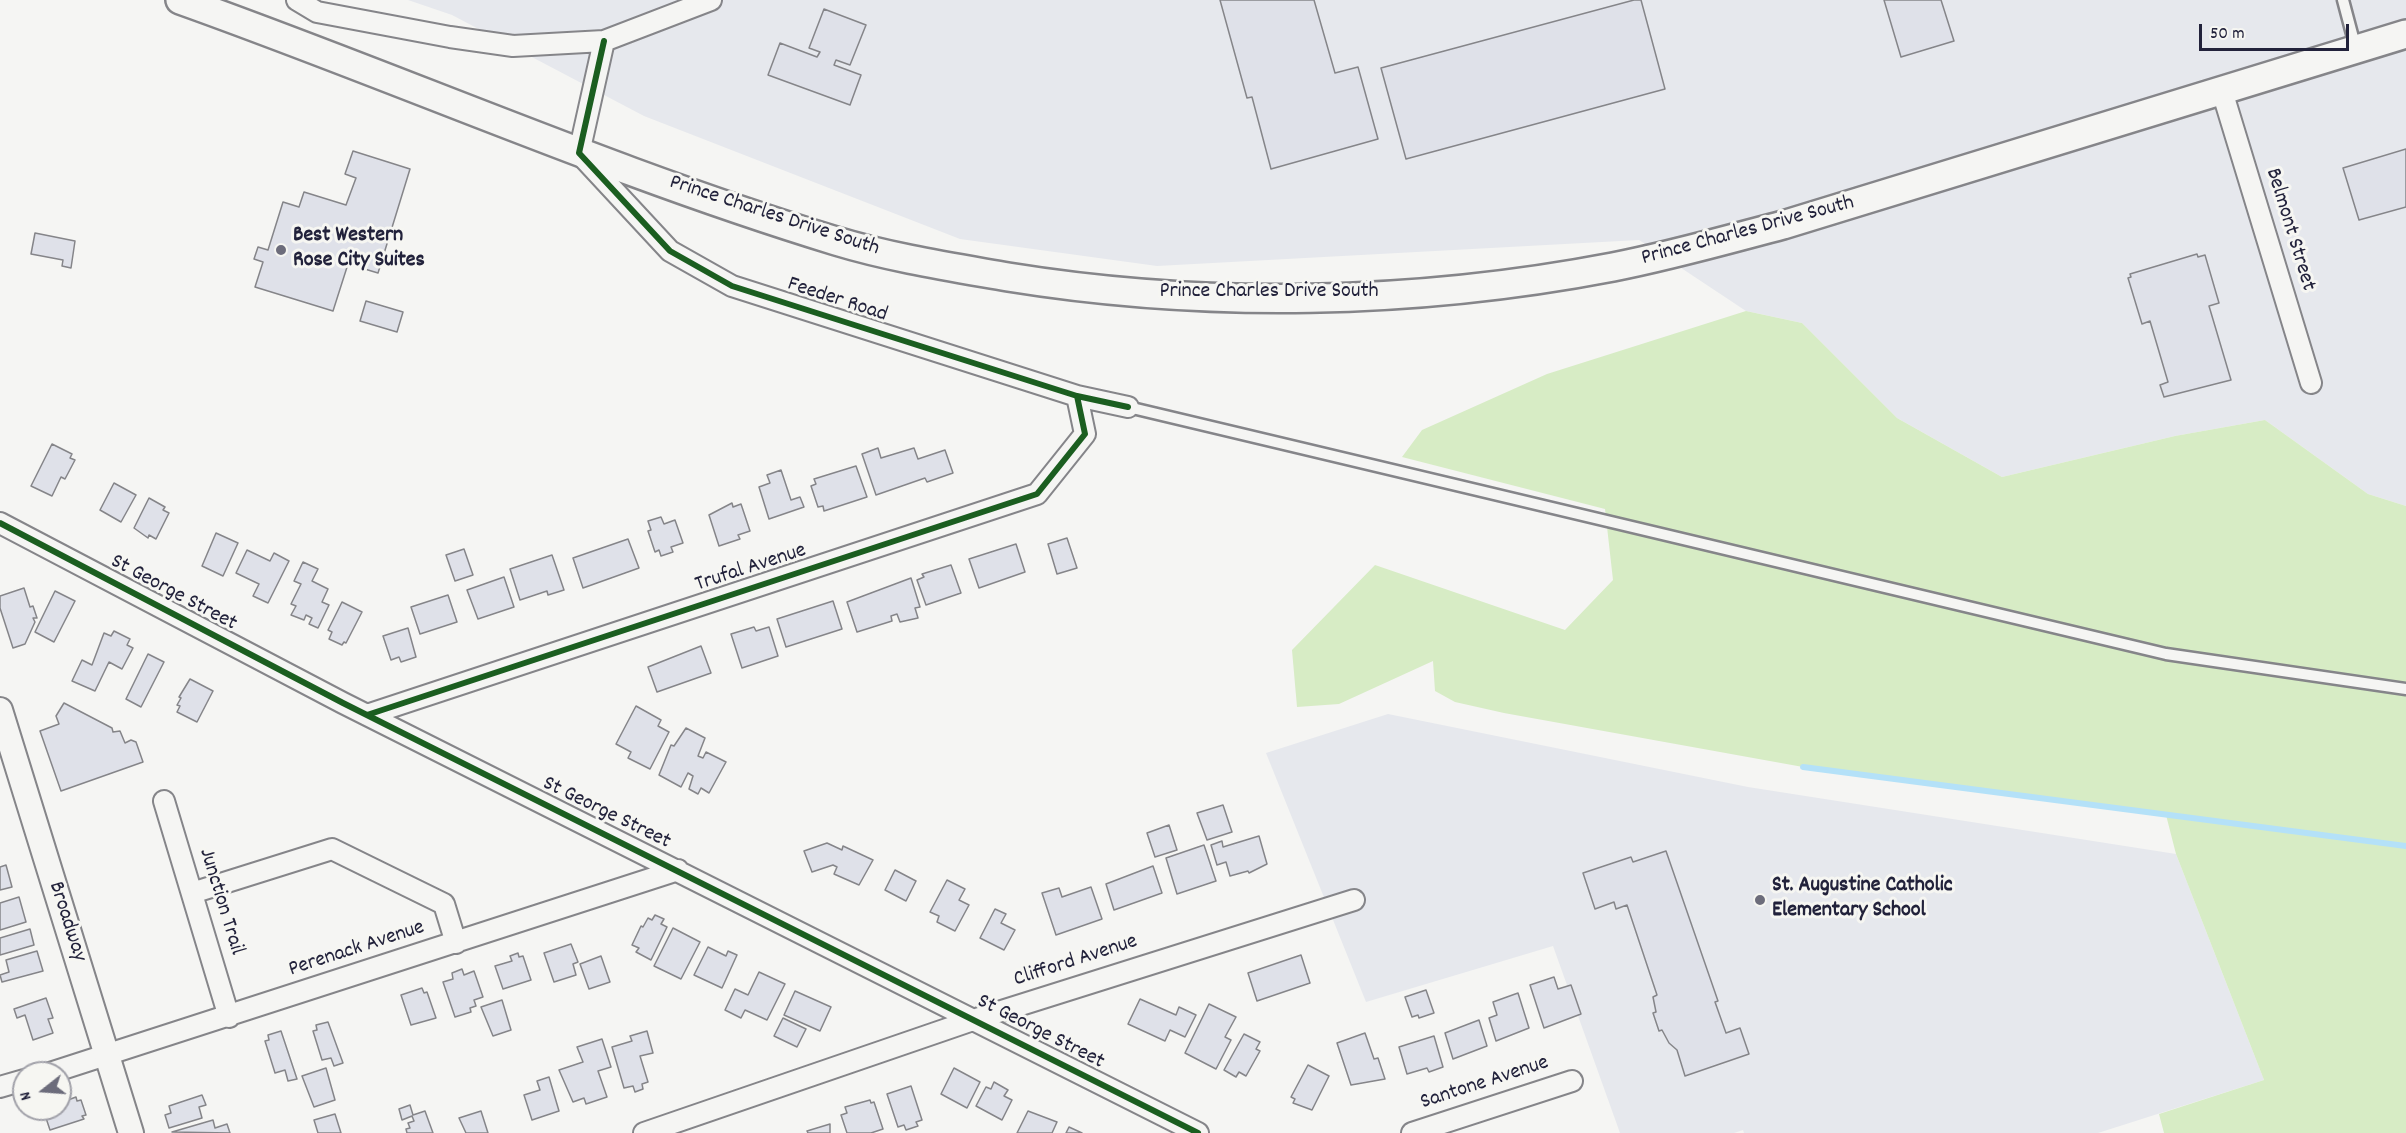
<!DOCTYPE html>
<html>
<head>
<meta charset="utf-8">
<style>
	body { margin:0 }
	#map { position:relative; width:2406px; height:1133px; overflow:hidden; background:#f5f5f3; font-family:Dekko,sans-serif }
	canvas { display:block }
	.north { position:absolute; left:12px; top:1061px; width:60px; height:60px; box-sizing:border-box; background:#f6f6f2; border:2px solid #a1a1a9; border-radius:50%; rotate:253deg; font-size:16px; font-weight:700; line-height:24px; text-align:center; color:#22223b }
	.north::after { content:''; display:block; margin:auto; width:21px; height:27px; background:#6c6c7b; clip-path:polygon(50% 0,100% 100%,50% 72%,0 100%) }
	.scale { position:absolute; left:2199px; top:24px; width:150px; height:27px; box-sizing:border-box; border:3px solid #22223b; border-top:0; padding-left:8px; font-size:18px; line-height:21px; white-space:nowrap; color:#22223b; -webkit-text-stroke:4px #f6f6f2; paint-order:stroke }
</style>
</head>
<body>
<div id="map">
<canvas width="2406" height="1133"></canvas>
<div class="north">N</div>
<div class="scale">50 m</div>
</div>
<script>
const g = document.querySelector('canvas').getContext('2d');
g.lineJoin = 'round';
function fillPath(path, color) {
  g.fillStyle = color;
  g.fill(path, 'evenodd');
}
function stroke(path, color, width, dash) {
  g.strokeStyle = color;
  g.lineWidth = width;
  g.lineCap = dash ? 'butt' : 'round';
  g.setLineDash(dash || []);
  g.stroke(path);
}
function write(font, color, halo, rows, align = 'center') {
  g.font = font + ' Dekko,sans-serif';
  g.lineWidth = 6;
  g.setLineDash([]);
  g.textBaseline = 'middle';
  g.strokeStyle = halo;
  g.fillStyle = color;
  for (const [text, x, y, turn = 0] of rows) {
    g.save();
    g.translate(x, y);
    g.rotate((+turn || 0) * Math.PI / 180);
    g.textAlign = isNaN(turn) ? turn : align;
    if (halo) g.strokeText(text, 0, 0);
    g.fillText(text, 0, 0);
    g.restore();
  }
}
fillPath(new Path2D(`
	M408,0h1998v506l-38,-12 -103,-74 -90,16 -173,41 -105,-59 -95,-95 -56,-12 -107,-71 -482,26 -197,-27 -316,-123 -192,-101z
	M1388,714l360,73 428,67 88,226 -166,53h-354l-1,-3 -9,3h-114l-67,-187 -187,56 -100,-249z`), '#e6e8ed');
fillPath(new Path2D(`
	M1746,311l56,12 95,95 105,59 173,-41 90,-16 103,74 38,12v627h-242l-5,-19 105,-34 -88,-226 -10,-39 -363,-48 -299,-54 -49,-11 -20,-11 -2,-30 -94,43 -42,3 -5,-57 83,-85 190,65 48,-50 -8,-71 -203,-52 20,-27 125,-56z`), '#d7ecc5');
stroke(new Path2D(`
	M1803,767l603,79`), '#b4e1f8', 6);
const building = new Path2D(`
	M1220,0h94l21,73 23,-6 20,72 -107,30 -19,-72 -5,1z
	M1634,0h7l24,89 -259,70 -25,-91z
	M1884,0h57l13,41 -53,16z
	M824,9l42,16 -16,40 -14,-5 -2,5 27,10 -11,30 -82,-30 12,-32 37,14 3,-5 -11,-4z
	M2406,149v58l-47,13 -16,-52z
	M353,151l57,18 -32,104 -30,-9 -15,47 -78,-24 8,-25 -9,-3 4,-12 10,3 15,-48 16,5 5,-15 42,13 10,-27 -11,-4z
	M35,233l40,8 -4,27 -9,-2 1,-6 -32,-6z
	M2197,254l1,3 7,-2 14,48 -10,3 22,74 -67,17 -4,-12 8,-3 -18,-61 -8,3 -14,-46 3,-1 -1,-3z
	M366,301l37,11 -6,20 -37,-11z
	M52,444l20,10 -2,4 5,2 -10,19 -4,-2 -9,19 -21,-10z
	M878,448l3,10 33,-10 4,11 27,-9 8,23 -26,9 -2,-4 -49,17 -14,-41z
	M856,466l11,31 -43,14 -1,-5 -5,1 -7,-21 5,-2 -2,-5z
	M781,470l10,30 9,-3 4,10 -35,12 -10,-32 11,-4 -3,-8z
	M114,483l22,12 -15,27 -21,-12z
	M149,498l16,9 -2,3 6,3 -13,26 -7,-4 -1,3 -14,-10z
	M732,503l1,4 8,-3 9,27 -12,4 2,4 -21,7 -10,-31z
	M661,517l3,7 11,-4 8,23 -12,4 2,5 -12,4 -2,-6 -4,2 -7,-21 3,-1 -3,-9z
	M216,533l22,10 -15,33 -21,-10z
	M1067,538l10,30 -20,6 -9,-30z
	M628,539l11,29 -56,20 -10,-30z
	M1016,544l9,28 -46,16 -10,-29z
	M464,549l9,26 -18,6 -9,-26z
	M247,550l23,11 4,-8 15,8 -21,42 -15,-7 6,-12 -23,-11z
	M552,555l12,35 -16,5 -1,-4 -27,9 -10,-31z
	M303,562l15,7 -6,12 16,8 -6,13 7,3 -11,23 -9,-4 3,-6 -6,-3 -2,5 -13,-5 5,-9 -5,-2 10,-20 -7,-3z
	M951,565l10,28 -35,12 -9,-25 7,-3 -2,-3z
	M504,577l10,30 -36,12 -11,-29z
	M911,578l9,29 -5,1 3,10 -18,4 -3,-8 -6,2 1,5 -35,11 -10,-30z
	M24,588l6,19 3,-1 4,12h-4l2,4 -10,22 -12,4 -13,-40v-12z
	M55,591l20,10 -21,41 -19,-10z
	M448,595l9,27 -37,12 -9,-27z
	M833,601l9,28 -56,18 -9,-28z
	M342,602l20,10 -16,31 -2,-1 -2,3 -13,-6 3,-7 -4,-2z
	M754,627l2,4 13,-4 9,29 -36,12 -11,-34z
	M408,628l8,29 -15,5 -2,-5 -8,3 -8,-24z
	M114,631l16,8 -3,6 6,3 -11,21 -13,-7 -14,29 -23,-10 10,-21 10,5 12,-32 7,3z
	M701,646l10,27 -54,19 -9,-25z
	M148,654l16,8 -23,45 -15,-8z
	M190,679l23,12 -16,31 -20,-10 3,-6 -3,-1 4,-7 -2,-1z
	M64,703l48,25 1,4 7,-1 5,12 6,-3 5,2 7,20 -82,29 -21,-60 19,-7 -3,-8z
	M636,706l25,14 -3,6 11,6 -19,37 -22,-11 3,-6 -15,-8z
	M686,728l19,10 -7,18 5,2 3,-6 20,10 -17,31 -8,-5 -3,6 -9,-5 4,-13 -5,-3 -7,14 -22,-12 12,-30 3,1z
	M1223,805l9,27 -25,8 -10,-27z
	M1169,825l8,25 -22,7 -8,-24z
	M1259,836l8,28 -18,9 -1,-2 -18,5 -4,-14 -9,3 -6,-20 11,-4 1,6z
	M827,843l15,7 1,-4 30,14 -14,25 -25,-11 3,-7 -4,-2 -21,7 -8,-21z
	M1204,845l12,36 -39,13 -11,-36z
	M1666,851l52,150 -3,1 11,31 14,-5 9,26 -64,22 -8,-26 -8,-7 -7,-13 -3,1 -6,-18 3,-1 -3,-15 4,-2 -30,-90 -11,4 -2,-7 -19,7 -12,-36 48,-16 2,5z
	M6,865l6,22 -12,3v-23z
	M1153,866l9,27 -48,17 -8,-26z
	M895,870l21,11 -10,20 -21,-11z
	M947,880l18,9 -6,11 10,5 -14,26 -18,-9 2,-6 -9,-4z
	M1091,887l11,32 -46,16 -14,-42 17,-5 3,9z
	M19,897l7,25 -26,8v-27z
	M995,909l11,5 -5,9 14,7 -11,20 -24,-12z
	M655,915l9,4 -3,5 6,3 -16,33 -15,-8 3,-4 -7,-3 9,-19 2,1 5,-9 4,2z
	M673,928l27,14 -19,37 -27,-13z
	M30,929l4,16 -34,10v-17z
	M571,944l7,18 -5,2 3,11 -22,7 -10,-29z
	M708,947l18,9 2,-5 9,4 -15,33 -28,-13z
	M37,951l6,20 -41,11 -2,-7 9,-3 -3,-12z
	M518,953l1,4 4,-1 8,24 -28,9 -8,-23 17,-5 -2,-5z
	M1301,955l9,28 -53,18 -9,-28z
	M601,956l9,26 -21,7 -9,-25z
	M462,969l2,6 10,-4 9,26 -9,3 2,6 -6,2 1,4 -16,5 -12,-35 10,-3 -1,-6z
	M759,972l26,12 -18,36 -22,-10 -4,8 -16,-8 10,-21 13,6z
	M1554,977l4,12 13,-4 10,29 -37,14 -14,-43z
	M422,988l2,5 3,-1 9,26 -25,7 -10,-30z
	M1426,990l8,23 -15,5 -1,-3 -6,2 -7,-20z
	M795,991l36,16 -11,24 -36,-16z
	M1518,993l11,35 -33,13 -7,-23 8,-3 -4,-13z
	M46,998l7,20 -5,1 5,14 -20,7 -8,-25 -8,3 -3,-9z
	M1140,999l36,16 3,-8 17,8 -11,22 -15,-7 -5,11 -37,-17z
	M502,1000l9,30 -18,6 -12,-29z
	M1209,1004l27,13 -11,20 6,3 -15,29 -31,-16z
	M783,1018l23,11 -9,18 -23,-11z
	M1479,1020l8,26 -34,13 -8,-26z
	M328,1022l15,41 -9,3 -3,-8 -9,2 -9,-29 4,-1 -1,-5z
	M281,1031l16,48 -9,2 -3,-11 -10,3 -10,-32 4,-1 -1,-5z
	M647,1031l6,22 -13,3 8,26 -6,2 1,5 -8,3 -2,-6 -9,2 -12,-41 20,-6 -2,-5z
	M1365,1033l9,26 4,-1 7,21 -34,6 -14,-42z
	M1244,1034l16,8 -4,7 4,2 -14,25 -7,-4 -3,5 -12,-7z
	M1434,1036l9,31 -14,5 -2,-4 -20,6 -8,-27z
	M602,1039l9,28 -13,4 9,26 -21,7 -2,-6 -11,4 -14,-32 24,-8 -6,-15z
	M1308,1065l21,11 -17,34 -19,-7 2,-4 -4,-2z
	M326,1068l9,32 -21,7 -12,-31z
	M954,1068l26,14 -13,26 -26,-14z
	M549,1077l10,34 -27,9 -8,-25 16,-5 -3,-9z
	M994,1082l14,8 -4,6 8,4 -10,20 -26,-14 10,-19 5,2z
	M911,1086l11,34 -6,2 2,4 -12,4 -2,-5 -6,2 -11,-33z
	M202,1095l4,10 -7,2 3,11 -33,10 -4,-13 6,-2 -2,-7z
	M76,1097l1,4 4,-1 5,15 -4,1 2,3 -34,11 -7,-21h17v-6z
	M870,1100l1,3 3,-1 9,27 -12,4h-24l-6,-18 6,-2 -2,-6z
	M410,1105l3,10 12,-4 8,22h-26l-1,-4 4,-1 -2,-5 6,-2 -2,-5 -10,4 -3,-11z
	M481,1111l7,22h-22l-7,-15z
	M1028,1111l29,11 -5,11h-35z
	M335,1114l6,19h-23l-4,-13z
	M213,1120l2,8 12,-4 3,9 -58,-1z
	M830,1124v9h-22l-1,-2z
	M1069,1127l13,6h-16z`);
fillPath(building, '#dfe1e9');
stroke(building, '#858589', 1.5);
const service = new Path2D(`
	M2343,0l13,49
	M1128,407l1038,247 240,35`);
const minor = new Path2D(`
	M297,0l20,12 133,25 63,9 91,-5 107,-41
	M604,41l-25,112 91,98 62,35 345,110 51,11
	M2222,91l89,292
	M0,523l343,180 855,430
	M367,715l670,-221 48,-60 -8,-38
	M164,801l65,216
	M192,893l140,-44 112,55 12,39
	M50,1073l628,-203
	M0,1087l24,-7
	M644,1133l329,-113 381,-120
	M1412,1133l160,-52`);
const tertiary = new Path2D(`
	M0,710l131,423`);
const secondary = new Path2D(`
	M180,0c219,78 433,173 656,241 56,17 115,26 172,36 198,32 407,28 605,-10 57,-11 113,-27 170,-42l623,-191`);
stroke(service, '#858589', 15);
stroke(minor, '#858589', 24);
stroke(tertiary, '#858589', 28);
stroke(secondary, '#858589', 32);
stroke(service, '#f5f5f3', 10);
stroke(minor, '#f5f5f3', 20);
stroke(tertiary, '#f5f5f3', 24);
stroke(secondary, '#f5f5f3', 27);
stroke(new Path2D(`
	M604,41l-25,112 91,98 62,35 345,110 51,11
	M0,523l343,180 855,430
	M367,715l670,-221 48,-60 -8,-38`), '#1b5e20', 6);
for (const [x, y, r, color] of [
	[281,250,6,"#6c6c7b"],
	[1760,900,6,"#6c6c7b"]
]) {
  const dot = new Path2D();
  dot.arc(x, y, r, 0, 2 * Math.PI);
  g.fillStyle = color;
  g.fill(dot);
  stroke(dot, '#f6f6f2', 2);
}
write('22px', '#22223b', '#f6f6f2', [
	["Prince Charles Drive South",774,217,18],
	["Belmont Street",2289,230,73],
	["Prince Charles Drive South",1748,232,-15],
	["Prince Charles Drive South",1269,293],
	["Feeder Road",837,301,18],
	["Trufal Avenue",751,569,-18],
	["St George Street",173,594,28],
	["St George Street",606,814,26],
	["Junction Trail",220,902,73],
	["Broadway",66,922,72],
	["Perenack Avenue",357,950,-18],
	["Clifford Avenue",1076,962,-18],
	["St George Street",1040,1033,27],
	["Santone Avenue",1485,1084,-18]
]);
write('bold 22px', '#22223b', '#f6f6f2', [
	["Best Western",293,237],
	["Rose City Suites",293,262],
	["St. Augustine Catholic",1772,887],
	["Elementary School",1772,912]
], 'left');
</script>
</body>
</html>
